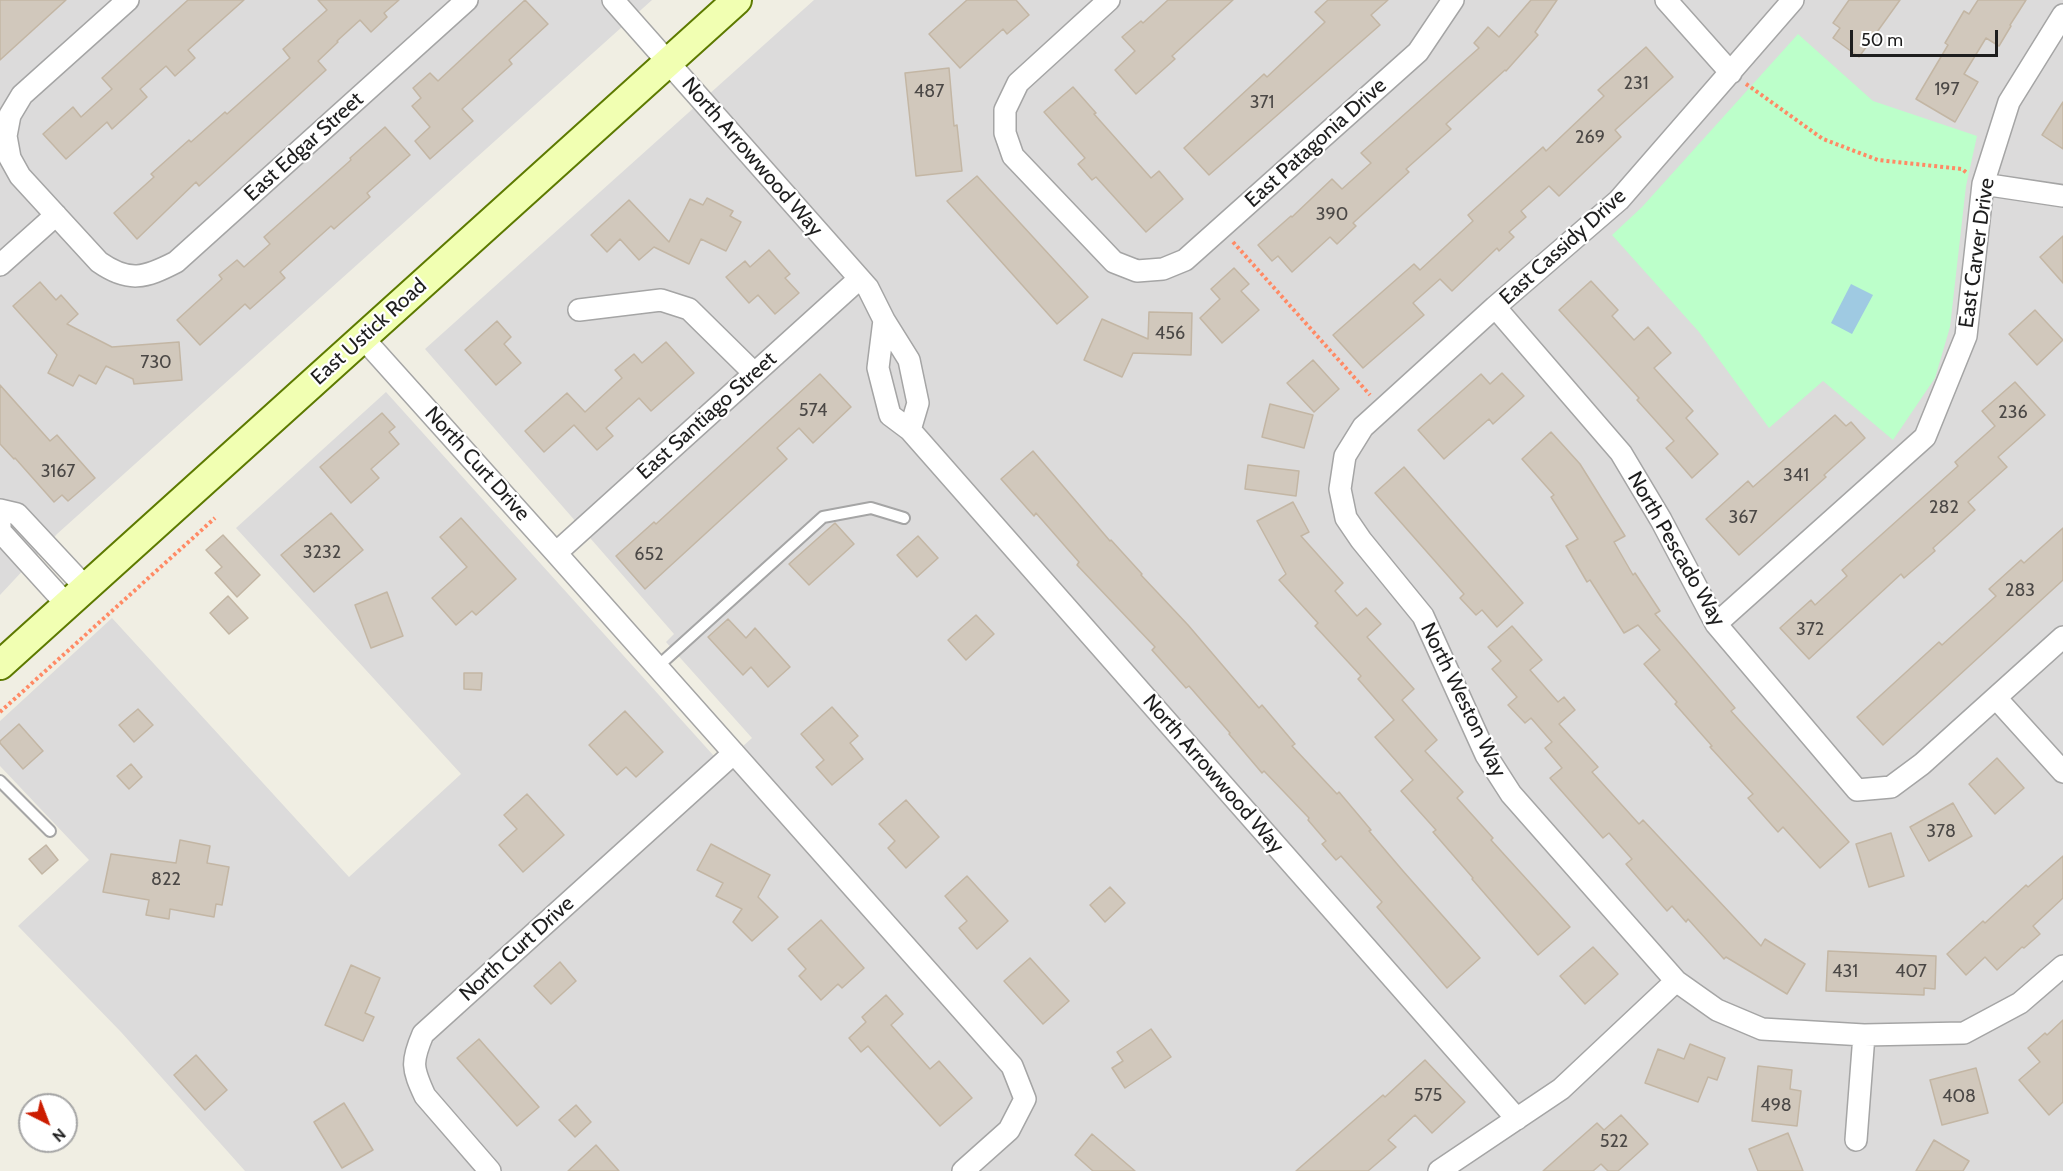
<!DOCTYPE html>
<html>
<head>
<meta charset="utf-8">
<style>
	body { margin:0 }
	#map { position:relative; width:2063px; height:1171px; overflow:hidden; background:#f0eee3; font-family:Cabin,sans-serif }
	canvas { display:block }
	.north { position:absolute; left:18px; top:1093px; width:60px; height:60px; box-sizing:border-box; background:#fff; border:2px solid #a5a5a5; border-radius:50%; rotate:138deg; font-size:16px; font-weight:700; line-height:24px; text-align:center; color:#1e1e1e }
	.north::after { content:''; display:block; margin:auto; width:21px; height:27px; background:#cc1c00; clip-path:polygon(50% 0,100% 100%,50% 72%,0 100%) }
	.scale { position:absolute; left:1850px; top:30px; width:148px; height:27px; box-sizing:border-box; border:3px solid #1e1e1e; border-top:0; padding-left:8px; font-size:18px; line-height:21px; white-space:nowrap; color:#1e1e1e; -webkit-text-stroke:4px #fff; paint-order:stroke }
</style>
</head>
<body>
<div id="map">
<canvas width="2063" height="1171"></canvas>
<div class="north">N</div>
<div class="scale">50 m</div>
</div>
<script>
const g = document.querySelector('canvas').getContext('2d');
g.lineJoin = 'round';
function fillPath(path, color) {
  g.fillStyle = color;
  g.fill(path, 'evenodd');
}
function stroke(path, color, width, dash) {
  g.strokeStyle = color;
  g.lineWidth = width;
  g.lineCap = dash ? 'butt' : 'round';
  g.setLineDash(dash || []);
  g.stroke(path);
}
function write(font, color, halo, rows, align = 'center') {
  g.font = font + ' Cabin,sans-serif';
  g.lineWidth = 4.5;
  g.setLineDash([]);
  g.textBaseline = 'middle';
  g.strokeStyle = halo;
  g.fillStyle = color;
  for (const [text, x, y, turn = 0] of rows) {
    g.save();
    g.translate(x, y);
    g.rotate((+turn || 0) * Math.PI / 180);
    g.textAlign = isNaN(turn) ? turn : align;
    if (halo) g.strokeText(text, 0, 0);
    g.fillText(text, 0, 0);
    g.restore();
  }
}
fillPath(new Path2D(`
	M0,0h652l-595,534 -57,61z
	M814,0h1249v1171h-1818l-124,-139 -103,-106 71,-66 -89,-94v-45l112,-103 237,259 112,-103 -225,-246 150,-136 336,373 30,-27 -86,-96 8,-8 -249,-285z`), '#dcdbdb');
fillPath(new Path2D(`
	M1798,34l75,67 104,35 -11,50 -16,141 -15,51 -42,62 -70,-59 -54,47 -70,-96 -87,-97 30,-28z`), '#bcffca');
fillPath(new Path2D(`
	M1851,284l22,11 -21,39 -21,-11z`), '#9fcae2');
const building = new Path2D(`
	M0,0h66l-66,60z
	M188,0h56l-56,50 7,8 -20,18 -9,-10 -26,23 7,8 -35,32 -5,-7 -41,37 -23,-25 30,-27 8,10 31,-28 -10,-11z
	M318,0h81l-15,13 3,4 -16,15 -11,-12 -23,21 1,1 -20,19 8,9 -127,116 -3,-4 -59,57 -23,-26 40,-36 -3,-3 38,-34 2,2 34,-30 2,2 63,-56 -7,-9 44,-39z
	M525,0l23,24 -39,36 3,4 -50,45 11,12 -43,38 -15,-18 15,-14 -18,-21 9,-8 -8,-10 17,-15 8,8z
	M967,0h49l13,15 -22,19 -4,-5 -43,39 -31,-34z
	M1168,0h65l-61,56 3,3 -39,35 -21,-24 20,-19 -13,-14 19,-16 2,2z
	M1328,0h60l-17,15 9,10 -171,150 -25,-27 80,-74 3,3 58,-55 -10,-10z
	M1531,0h26l-22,32 3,3 -32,36 -1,-1 -59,54 5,5 -45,40 3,3 -56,51 3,3 -19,18 -7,-7 -38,35 -14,-16 -6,5 -14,-16 33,-29 1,1 40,-38 10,10 29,-26 -10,-10 118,-105 -5,-5 14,-16 11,10z
	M1849,0h51l-41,57 -26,-19 7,-10 -7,-5z
	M1978,0h48l-16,25 1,1 -12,20 -13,-8 -22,36 14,8 -23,40 -39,-23 32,-54 -3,-2 19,-32 5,3z
	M1646,47l27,30 -58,53 6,7 -62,59 -10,-10 -28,25 5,6 -17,15 5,5 -15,14 -2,-3 -45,43 -12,-12 -27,24 11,12 -61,53 -30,-33 81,-71 6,6 53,-49 -5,-6 75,-68 3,4 58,-55 -6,-6z
	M949,68l5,58 3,-1 5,46 -46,5 -11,-103z
	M1073,87l23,26 -2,1 57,64 8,-7 24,28 -37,33 -50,-55 -4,3 -14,-16 7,-6 -41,-46z
	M2063,102v47l-21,-14z
	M385,127l25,28 -43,38 3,4 -36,32 -3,-3 -51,46 5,6 -35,31 -5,-5 -45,41 -23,-25 45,-41 -3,-4 18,-15 7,7 26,-23 -6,-7 87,-77 -1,-2z
	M977,176l111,121 -31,27 -110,-123z
	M707,198l26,13 -3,5 11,6 -15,29 -25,-12 -12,25 -35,-17 -15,13 -19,-21 -13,13 -16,-17 38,-35 40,42 21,-43 13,6z
	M2063,236v47l-23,-26z
	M769,250l21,24 -5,4 14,15 -24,21 -17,-19 -9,8 -23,-26 19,-16 5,6z
	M1234,268l15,16 -8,7 18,19 -37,33 -22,-25 20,-19 -9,-10z
	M1591,281l27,29 -6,6 22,24 14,-13 23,26 -17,15 39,43 -7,7 32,36 -26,24 -26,-30 8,-7 -37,-41 2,-2 -80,-88z
	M40,282l16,18 5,-5 17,19 -11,10 45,23 67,-5 3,38 -48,4 -1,-5 -27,-13 -10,18 -17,-9 -6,11 -25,-13 9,-18 -44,-49z
	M2035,310l28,30 -26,25 -28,-31z
	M1149,312l43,1 -1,42 -58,-2 -11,24 -38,-17 18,-41 46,20z
	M497,321l14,16 -7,7 17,19 -25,22 -31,-35z
	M666,342l28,31 -43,38 -12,-13 -33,30 7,8 -16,14 -23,-25 -30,27 -19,-21 42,-38 18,19 37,-34 -7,-8 19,-16 8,9z
	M1313,360l26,29 -25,23 -27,-29z
	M1502,373l22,23 -31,28 -4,-5 -45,40 -26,-29 63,-56 9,10z
	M820,374l31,33 -38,36 -14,-15 -22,20 10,11 -142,130 -29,-33 38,-34 2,2z
	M2015,382l30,33 -47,42 9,10 -39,35 7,8 -42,38 2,3 -31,27 -3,-4 -92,85 -29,-31 31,-28 4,5 32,-29 -5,-6 116,-104 -3,-4 40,-36 -13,-15z
	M0,385l50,56 7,-6 38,43 -27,23 -6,-6 -8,7 -39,-44 -1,1 -14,-15z
	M1270,404l43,11 -9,33 -42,-11z
	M382,413l13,14 -6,5 10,12 -28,25 8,9 -28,25 -31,-36z
	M1835,415l11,11 5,-4 14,16 -41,37 2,2 -87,78 -33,-36 42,-38 5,6z
	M1551,432l29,32 45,72 -11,6 19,33 2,-2 25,38 -5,3 80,94 -4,3 118,131 -29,26 -37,-41 -5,5 -30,-34 5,-4 -43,-47 2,-1 -37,-42 2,-2 -33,-38 16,-14 -22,-25 -14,8 -34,-53 -3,2 -21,-36 12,-7 -27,-42 3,-2 -32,-36z
	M1033,451l77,90 1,-1 31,34 -1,1 47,50 71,83 3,-3 33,39 -3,2 45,48 2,-2 32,38 -2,1 34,40 77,87 -33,30 -70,-81 5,-5 -41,-46 -5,4 -14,-16 4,-3 -18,-21 1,-2 -45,-47 -2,2 -33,-39 1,-1 -41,-47 -3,2 -34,-38 3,-3 -78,-82 2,-3 -43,-49 -2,3 -33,-37z
	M1248,465l51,6 -3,25 -51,-7z
	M1404,467l119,136 -26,24 -15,-17 -6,5 -16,-17 4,-4 -89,-101z
	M1293,502l16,30 -8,4 42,47 -8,8 22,25 9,-8 15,16 -14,13 47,52 -12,11 35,40 -12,11 38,41 -6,6 36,40 -2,2 79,87 -32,28 -66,-76 1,-1 -40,-46 3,-2 -35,-39 12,-11 -38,-43 19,-17 -36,-41 3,-3 -46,-50 3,-3 -39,-43 7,-6 -29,-53z
	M331,513l32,37 -49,42 -33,-37z
	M461,518l55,61 -40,36 -4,-4 -16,14 -24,-27 35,-31 -27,-30z
	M835,523l19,21 -45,41 -20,-21z
	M2063,528v52l-180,165 -26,-28 82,-75 3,3 54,-49 -7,-7 32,-29 3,3z
	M223,535l37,40 -23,22 -22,-24 7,-6 -16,-17z
	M918,536l20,22 -21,19 -20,-22z
	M387,592l16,44 -32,12 -16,-43z
	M228,596l20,22 -19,16 -19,-21z
	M976,615l18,19 -28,26 -18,-20z
	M728,619l18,19 9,-10 35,39 -22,20 -17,-20 -8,8 -35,-38z
	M1512,626l30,34 -12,10 28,32 6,-5 11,13 -16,14 39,43 -6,5 47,52 4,-4 118,126 4,-7 40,25 -18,30 -61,-37 -2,2 -36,-40 -2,3 -14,-16 -5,5 -41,-47 6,-5 -23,-26 -6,5 -53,-60 12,-10 -17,-20 7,-6 -21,-24 -6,5 -17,-18 9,-8 -25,-28 9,-8 -13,-14z
	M464,673h18l-1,17 -17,-1z
	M832,707l26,29 -8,7 13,16 -31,26 -16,-18 8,-7 -23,-26z
	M138,709l15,16 -19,17 -15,-17z
	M625,711l38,41 -27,25 -10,-10 -9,8 -28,-30z
	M19,724l24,27 -20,18 -23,-26v-2z
	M1997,758l27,30 -29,26 -26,-30z
	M131,764l11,13 -13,12 -12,-13z
	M527,794l37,41 -41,37 -24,-27 18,-16 -13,-14z
	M906,800l33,37 -33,31 -18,-20 7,-7 -16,-17z
	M1953,803l19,33 -43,25 -19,-34z
	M1891,833l13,43 -35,11 -13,-43z
	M180,840l30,6 -3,17 22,4 -7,38 -6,-1 -2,13 -44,-8 -1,10 -23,-4 3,-15 -46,-8 8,-38 65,9z
	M711,844l59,31 -12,22 20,20 -26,24 -19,-19 9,-13 -26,-13 7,-13 -26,-13z
	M46,845l12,15 -16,14 -13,-15z
	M2063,856v42l-30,28 7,8 -16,14 -2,-1 -25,23 -12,-13 -19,18 -19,-21 36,-33 2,2 41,-38 2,2z
	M967,876l41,45 -31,28 -18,-21 8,-7 -22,-25z
	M1110,887l15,16 -20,19 -15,-17z
	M821,920l43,48 -22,20 -4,-4 -17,16 -22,-24 7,-7 -18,-20z
	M1593,947l25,27 -33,30 -25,-28z
	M1828,951l108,5 -1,33 -11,-1v7l-98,-4z
	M1030,958l39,43 -26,23 -39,-43z
	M560,962l16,19 -25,23 -17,-18z
	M351,965l29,13 -15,35 9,4 -11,24 -38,-16z
	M886,995l17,19 -12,11 39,44 9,-8 33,37 -32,28 -72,-80 -7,6 -12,-14 17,-16 -4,-5z
	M2063,1020v82l-14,13 -30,-35 21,-18 -12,-14 17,-15 2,2z
	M1151,1029l20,28 -46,31 -13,-20 11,-7 -6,-9z
	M479,1039l60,68 -22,19 -60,-68z
	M1690,1044l35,14 -8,22 -9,-3 -10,25 -53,-19 13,-34 26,10z
	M196,1055l31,35 -22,20 -31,-35z
	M1425,1060l40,42 -33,31 -17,-18 -27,25 8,7 -28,24h-72l87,-76 2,2z
	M1758,1066l34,4 -2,19 11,2 -4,35 -45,-5z
	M1976,1068l12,45 -46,12 -12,-45z
	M344,1103l29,47 -31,18 -28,-46z
	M576,1105l15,17 -16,15 -16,-17z
	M1621,1115l27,29 -30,27h-10l-7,-7 -8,7h-50l54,-48 7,7z
	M1788,1133l15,38h-45l-9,-22z
	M1092,1134l43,37h-42l-18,-16z
	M1934,1140l35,21 -6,10h-47z
	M596,1145l23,26h-51z`);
fillPath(building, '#d1c8bc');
stroke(building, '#c3b6a4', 1.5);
const lane = new Path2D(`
	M657,667l166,-150 48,-9 33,10
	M0,781l50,50`);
const street = new Path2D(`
	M128,0l-106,95 -12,20 -4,21 4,22 10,18 79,86c30,21 46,16 77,0l291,-262
	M613,0l255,288 16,32
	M1109,0l-91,83 -13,27v23l8,23 101,106 23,9 26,-2 22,-9 233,-208 35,-52
	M1666,0l65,73
	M1793,0l-174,200 -124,107 -132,120 -18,29 -5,33 6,29 15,22 62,76 63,139 25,39 165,187 41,29 45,19 102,6 100,-2 56,-30 43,-37
	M1983,184l80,12
	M0,265l56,-50
	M1495,307l126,146 40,67 55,104 141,166 34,-3 31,-23 141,-127
	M579,310l82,-10 28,9 65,64
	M363,338l193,215 456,513 13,33 -16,31 -46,41
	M910,430l8,-27 -9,-43 -25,-40 -6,48 12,47 20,15 607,689
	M0,510l17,4 69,74
	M0,525v6l67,74
	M556,553l303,-274
	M1716,624l209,-187 41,-101 17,-152 26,-82 54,-87
	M1996,698l67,74
	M1856,1140l8,-105
	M490,1171l-65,-75c-13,-28 -14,-34 -2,-62l311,-281
	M1439,1171l122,-82 115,-108`);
const secondary = new Path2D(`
	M0,665l737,-665`);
stroke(lane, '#a5a5a5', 14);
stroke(street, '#a5a5a5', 24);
stroke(secondary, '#5d7a00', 32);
stroke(new Path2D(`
	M1746,84l77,55 55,21 84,9 5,4
	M1233,242l137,153
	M0,712l215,-194`), '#ff8a65', 4, [3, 3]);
stroke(lane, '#fff', 10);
stroke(street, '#fff', 21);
stroke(secondary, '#f1ffb2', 28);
write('18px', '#4b4846', null, [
	["231",1636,84],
	["197",1947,90],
	["487",929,92],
	["371",1262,103],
	["269",1590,138],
	["390",1332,215],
	["456",1170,334],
	["730",156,363],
	["574",813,411],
	["236",2013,413],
	["3167",58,472],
	["341",1796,476],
	["282",1944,508],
	["367",1743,518],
	["3232",322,553],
	["652",649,555],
	["283",2020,591],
	["372",1810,630],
	["378",1941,832],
	["822",166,880],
	["431",1845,972],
	["407",1911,972],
	["575",1428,1096],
	["408",1959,1097],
	["498",1776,1106],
	["522",1614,1142]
]);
write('21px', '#1e1e1e', '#fff', [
	["East Patagonia Drive",1316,143,-42],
	["East Edgar Street",304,147,-42],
	["North Arrowwood Way",752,157,49],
	["East Cassidy Drive",1563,247,-42],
	["East Carver Drive",1977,253,-82],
	["East Ustick Road",369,332,-42],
	["East Santiago Street",707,416,-42],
	["North Curt Drive",477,464,48],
	["North Pescado Way",1676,549,60],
	["North Weston Way",1463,700,64],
	["North Arrowwood Way",1213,774,49],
	["North Curt Drive",517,949,-42]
]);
</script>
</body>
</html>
